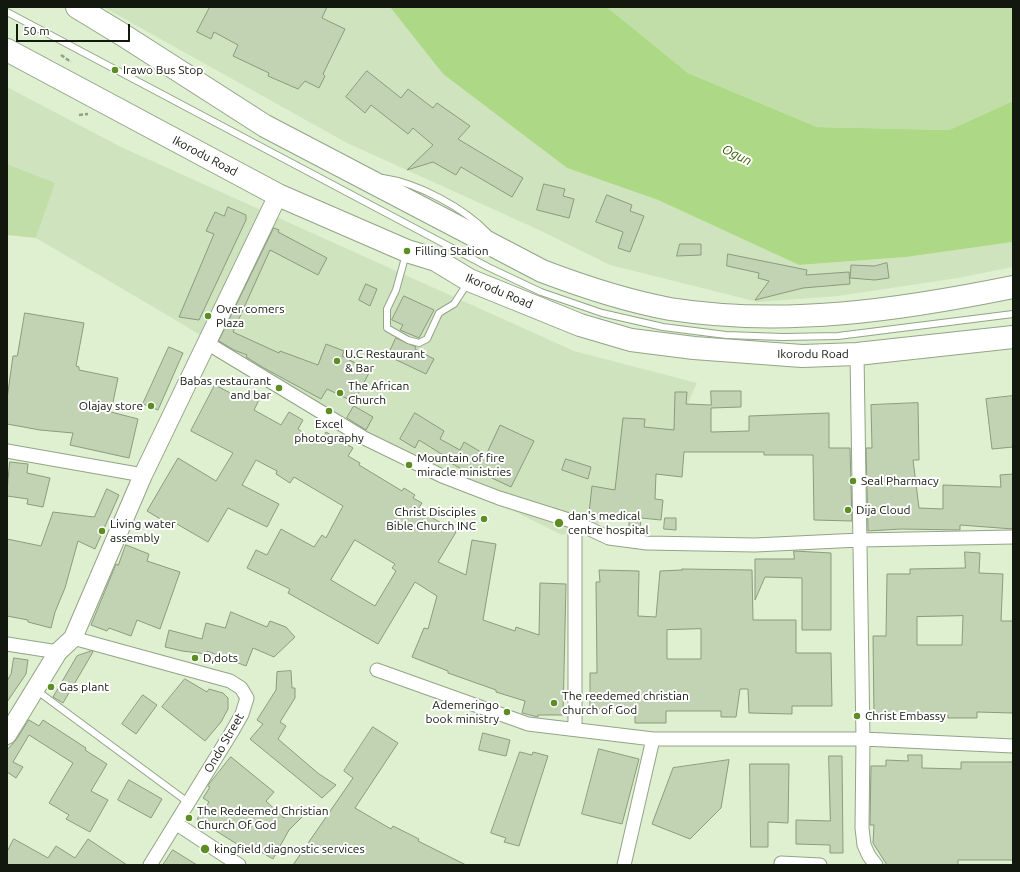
<!DOCTYPE html>
<html>
<head>
<meta charset="utf-8">
<style>
	body { margin:0 }
	#map { position:relative; width:1020px; height:872px; overflow:hidden; background:#def0d0; font-family:Ubuntu,sans-serif }
	canvas { display:block }
	.frame { position:absolute; inset:0; border:8px solid #12180d; pointer-events:none }
	.scale { position:absolute; left:16px; top:24px; width:114px; height:18px; box-sizing:border-box; border:2px solid #12180d; border-top:0; padding-left:5px; font-size:12px; line-height:14px; white-space:nowrap; color:#12180d; -webkit-text-stroke:3px #fff; paint-order:stroke }
</style>
</head>
<body>
<div id="map">
<canvas width="1020" height="872"></canvas>
<div class="frame"></div>
<div class="scale">50 m</div>
</div>
<script>
const g = document.querySelector('canvas').getContext('2d');
g.lineJoin = 'round';
function fillPath(path, color) {
  g.fillStyle = color;
  g.fill(path, 'evenodd');
}
function stroke(path, color, width, dash) {
  g.strokeStyle = color;
  g.lineWidth = width;
  g.lineCap = dash ? 'butt' : 'round';
  g.setLineDash(dash || []);
  g.stroke(path);
}
function write(font, color, halo, rows, align = 'center') {
  g.font = font + ' Ubuntu,sans-serif';
  g.lineWidth = 4;
  g.setLineDash([]);
  g.textBaseline = 'middle';
  g.strokeStyle = halo;
  g.fillStyle = color;
  for (const [text, x, y, turn = 0] of rows) {
    g.save();
    g.translate(x, y);
    g.rotate((+turn || 0) * Math.PI / 180);
    g.textAlign = isNaN(turn) ? turn : align;
    if (halo) g.strokeText(text, 0, 0);
    g.fillText(text, 0, 0);
    g.restore();
  }
}
fillPath(new Path2D(`
	M103,7h287l53,67 124,94 91,32 141,65 107,-8 107,-15v25l-55,11 -120,18 -80,6 -148,-37 -73,-36 -190,-86z
	M7,87l114,60 453,204 123,32 -58,127 -77,25 -216,-108 -162,-102 -148,-87 18,-55 -47,-19z`), '#cfe4be');
fillPath(new Path2D(`
	M607,7h406v94l-64,29 -132,-3 -129,-54z
	M7,164l48,19 -19,55 -29,-3z`), '#c1dea9');
fillPath(new Path2D(`
	M390,7h217l81,66 129,54 132,3 64,-29v141l-107,15 -107,8 -141,-65 -91,-32 -124,-94z`), '#add987');
const building = new Path2D(`
	M210,7h117l-5,11 23,11 -22,45 2,2 -6,12 -14,-7 -7,8 -30,-13 1,-3 -36,-17 5,-11 -24,-13 -3,7 -14,-7z
	M367,71l34,27 7,-9 25,19 4,-5 33,23 -12,13 65,39 -11,19 -51,-30 -5,8 -23,-13 -26,8 26,-25 -20,-17 -5,6 -37,-29 -6,8 -19,-16z
	M544,184l21,5 -2,7 11,3 -5,19 -32,-8z
	M607,195l25,10 -2,6 14,5 -14,36 -12,-4 5,-16 -27,-10z
	M228,207l18,8v5l-47,100 -20,-3 35,-83 -8,-3 9,-19 9,4z
	M274,228l5,2 -1,2 49,26 -9,17 -48,-25 -37,82 46,21 1,-2 38,14 8,-21 18,7 -2,5 28,15 -16,31 -27,-13 -6,10 -57,-31 -18,-11 1,-2 -13,-5 -15,-9z
	M680,244h21v11l-24,1z
	M728,254l79,16 -1,5 43,-3 1,12 -47,4 -48,12 14,-19 -11,-3 1,-5 -32,-7z
	M887,263l2,15 -14,2 -25,-2 1,-13 23,1z
	M366,284l11,5 -7,17 -11,-6z
	M404,296l30,14 -15,28 -19,-8 3,-5 -11,-5z
	M25,313l59,10 -8,43 3,1v3l39,8 -7,34 27,7 -9,39 -59,-13 3,-12 -33,-3 -33,-6v-25l6,-43h4z
	M396,338l20,9 -1,2 19,10 -8,15 -38,-18z
	M169,347l14,6 -25,57 -15,-6z
	M215,385l29,15 5,-10 12,6 -7,14 27,15 8,-13 14,8 -5,9 21,15 7,-12 27,16 -5,8 12,7 -1,2 43,26 2,-3 11,7 -2,3 9,5 -4,6 38,23 -18,30 28,13 6,-35 24,4 -13,76 32,11 1,-4 23,8 1,-52 26,1 -3,131h-25v2l-16,-4 3,-12 -29,-9v-2l-48,-17v-2l-36,-14 12,-29 4,1 9,-33 -22,-14 -37,62 -90,-51 2,-4 -43,-21 9,-18 11,5 14,-26 33,18 8,-12 4,3 17,-32 -49,-29 -4,6 -14,-9 1,-3 -21,-11 -14,25 37,19 -12,23 -39,-19 -20,34 -38,-22 -3,3 -20,-12 31,-53 38,23 17,-28 -42,-22zM355,540l40,24 -3,4 4,3 -21,35 -44,-26z
	M711,391h30v16l-30,1v24l38,-1v-15l80,-3v35h21l2,73 -38,-1 -1,-65h-49v-3h-80l-2,25 -26,-3 -1,25 8,1 -2,20 -20,-2 -1,10h-11v-11l-40,-4 3,-27 23,4 8,-72 22,1 -1,8 30,3 1,-38h12l-1,12 25,1z
	M1013,396v51l-21,2 -6,-50z
	M918,403l1,57h-6l6,48 24,1v-24l58,2 -1,-12 13,-1v55l-53,-4v5l-59,-1 -33,2 -2,-83h6l-1,-43z
	M354,406l19,11 -7,13 -19,-12z
	M415,413l29,18 -4,8 20,11 4,-8 22,13 14,-30 34,16 -23,46 -36,-17 -3,5 -30,-17 1,-3 -24,-15 -4,8 -15,-9z
	M566,459l25,8 -3,12 -26,-9z
	M10,462l18,2 -1,9 23,5 -7,29 -16,-3 1,-5 -21,-3z
	M107,489l12,6 -24,54 -17,-8 -13,47 -10,24 -4,16 -23,-6v-2l-21,-4v-77l34,7 12,-34 41,5z
	M665,518h11v12l-12,-1z
	M126,545l23,9 -2,7 33,11 -20,57 -23,-9 -6,16 -22,-8 -2,3 -16,-6 25,-61 2,1z
	M794,551l37,2v77h-29v-52l-37,-1 -10,23v-41h39z
	M965,552l15,1 -1,20 24,1 -2,47h12v92l-36,-1v6h-29v-3h-74l-1,-79h13l1,-62h23v-5l55,-1zM963,616l-1,29h-45v-28z
	M682,569l70,1 1,50h43v33h35l1,53h-40v8l-43,-1 -1,-24h-8l-4,28h-15v-6h-55v12h-31v-14h-45v-36h7l-1,-91h4l-1,-12 40,1 -1,45 18,1 4,-46 22,-1zM701,629v30h-34v-29z
	M231,612l36,15 3,-6 16,6 9,10 -21,20 -21,-9 -7,18 -39,-15v3l-25,-3 -17,-4 4,-17 33,9 4,-16 19,5z
	M92,651l1,1 -30,51 -10,-6 24,-41z
	M14,658l14,2 -2,14 -19,28v-21l4,-7z
	M291,671l1,17h3v10l-15,24 6,4 -8,13 41,35 17,11 -14,13 -72,-59 13,-15 -6,-4 19,-30 1,-18z
	M185,679l22,13 2,-3 14,4 5,5v11l-7,13 -16,19 -43,-34z
	M143,695l14,10 -21,29 -14,-10z
	M29,720l10,6 4,-6 43,28 -1,2 22,14 -16,27 17,9 -18,32 -24,-13 3,-4 -20,-12 24,-40 -44,-28 -16,27 10,5 -7,11 -9,-6v-22l9,-10z
	M373,727l25,16 -43,65 36,21 2,-3 26,13 -1,2 48,24h-173l60,-87 -9,-7z
	M483,733l27,7 -4,16 -27,-6z
	M599,749l40,10 -17,65 -40,-10z
	M520,752l12,3 1,-3 15,4 -29,90 -15,-4 2,-4 -15,-5z
	M908,755h14v13l39,1v-7h52v98h-55v5h-71l-14,-22 1,-18h-4l1,-59h15v-6l22,1z
	M829,756h13l1,97h-13v-8l-34,-1v-24l34,1z
	M231,757l43,35 -8,9 18,17 8,-10 10,9 -13,13 -16,29 -22,-13 -3,5 -51,-32 12,-17 -6,-4 7,-11 -2,-1z
	M729,760l-8,48 -31,31 -38,-15 21,-56z
	M750,764h39l-1,59 -20,-1v25h-17z
	M129,780l33,19 -11,19 -33,-18z
	M14,839l34,19 8,-12 19,12 13,-19 39,26h-120v-13z
	M173,850l24,15h-34z`);
fillPath(building, '#c2d3b4');
stroke(building, '#8b9b7e', 1);
const lane = new Path2D(`
	M7,12l481,255 53,25 61,21 61,14 63,8 57,2 55,-1 175,-22
	M383,178c35,5 81,30 105,55
	M406,254l-10,36 -9,19v19l21,12 11,3 8,-4 12,-26 15,-9 13,-20
	M36,690l153,113`);
const street = new Path2D(`
	M207,343l157,95 78,38 57,22 76,24 34,16 38,5 108,2 105,-5 153,-3
	M857,354l6,385 -1,89 2,17 5,11 7,9
	M7,451l136,24
	M73,638l157,43 11,7 6,10 -5,16 -9,16 -83,135
	M7,644l51,8
	M377,670l151,54 125,15h210l150,7
	M575,729v-207
	M177,824l62,41
	M781,863l39,2
	M624,865l29,-126`);
const secondary = new Path2D(`
	M7,735l51,-83 15,-14 70,-163 135,-280`);
const highway = new Path2D(`
	M77,7l46,28 142,91 277,145c42,16 85,30 128,38 115,18 230,1 343,-22
	M7,50l271,145 129,56 29,9 33,20 111,45 51,15 63,8 108,8 55,-2 156,-17`);
stroke(lane, '#93a487', 8);
stroke(street, '#93a487', 15);
stroke(secondary, '#93a487', 20);
stroke(highway, '#93a487', 24);
stroke(new Path2D(`
	M61,55l10,7
	M79,115l9,-1`), '#93a088', 2.5, [4, 2]);
stroke(lane, '#fff', 6);
stroke(street, '#fff', 13);
stroke(secondary, '#fff', 18);
stroke(highway, '#fff', 22);
for (const [x, y, r, color] of [
	[115,70,4,"#5d8e24"],
	[407,251,4,"#5d8e24"],
	[208,316,4,"#5d8e24"],
	[337,361,4,"#5d8e24"],
	[279,388,4,"#5d8e24"],
	[340,393,4,"#5d8e24"],
	[151,406,4,"#5d8e24"],
	[329,411,4,"#5d8e24"],
	[409,465,4,"#5d8e24"],
	[853,481,4,"#5d8e24"],
	[848,510,4,"#5d8e24"],
	[484,519,4,"#5d8e24"],
	[559,523,5,"#5d8e24"],
	[102,531,4,"#5d8e24"],
	[195,658,4,"#5d8e24"],
	[51,687,4,"#5d8e24"],
	[554,703,4,"#5d8e24"],
	[507,712,4,"#5d8e24"],
	[857,716,4,"#5d8e24"],
	[189,818,4,"#5d8e24"],
	[205,849,5,"#5d8e24"]
]) {
  const dot = new Path2D();
  dot.arc(x, y, r, 0, 2 * Math.PI);
  g.fillStyle = color;
  g.fill(dot);
  stroke(dot, '#fff', 1.5);
}
write('12px', '#12180d', '#fff', [
	["Irawo Bus Stop",123,70],
	["Filling Station",415,251],
	["Over comers",216,309],
	["Plaza",216,323],
	["U.C Restaurant",345,354],
	["& Bar",345,368],
	["Babas restaurant",271,381,"right"],
	["and bar",271,395,"right"],
	["The African",348,386],
	["Church",348,400],
	["Olajay store",143,406,"right"],
	["Excel",329,424,"center"],
	["photography",329,438,"center"],
	["Mountain of fire",417,458],
	["miracle ministries",417,472],
	["Seal Pharmacy",861,481],
	["Dija Cloud",856,510],
	["Christ Disciples",476,512,"right"],
	["Bible Church INC",476,526,"right"],
	["dan's medical",568,516],
	["centre hospital",568,530],
	["Living water",110,524],
	["assembly",110,538],
	["D,dots",203,658],
	["Gas plant",59,687],
	["The reedemed christian",562,696],
	["church of God",562,710],
	["Ademeringo",499,705,"right"],
	["book ministry",499,719,"right"],
	["Christ Embassy",865,716],
	["The Redeemed Christian",197,811],
	["Church Of God",197,825],
	["kingfield diagnostic services",214,849]
], 'left');
write('12px', '#12180d', '#fff', [
	["Ikorodu Road",205,156,28],
	["Ikorodu Road",499,291,23],
	["Ikorodu Road",813,354],
	["Ondo Street",224,743,-60]
]);
write('italic 13px', '#375c01', '#fff', [
	["Ogun",737,155,26]
]);
</script>
</body>
</html>
